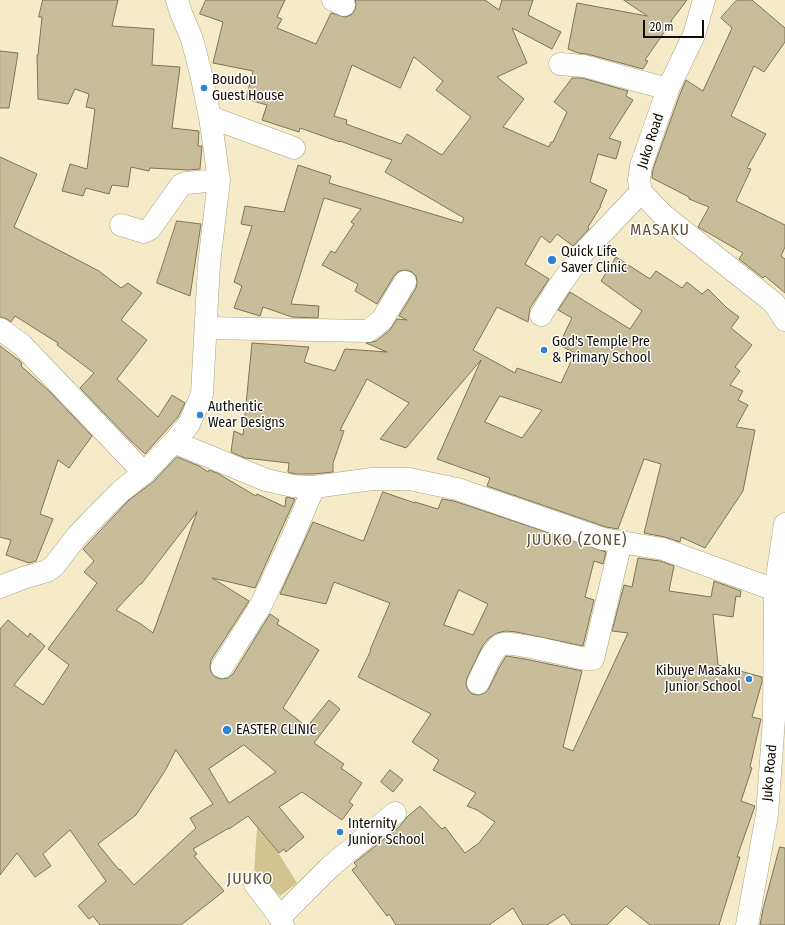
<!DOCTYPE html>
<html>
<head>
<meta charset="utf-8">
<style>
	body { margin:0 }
	#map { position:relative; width:785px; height:925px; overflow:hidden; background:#f6ebc8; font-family:"Fira Sans Condensed",sans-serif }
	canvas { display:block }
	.scale { position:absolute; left:643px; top:20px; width:61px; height:18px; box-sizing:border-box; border:2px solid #110d03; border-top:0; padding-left:5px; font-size:12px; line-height:14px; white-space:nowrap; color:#110d03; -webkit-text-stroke:3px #fff; paint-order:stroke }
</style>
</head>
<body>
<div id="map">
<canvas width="785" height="925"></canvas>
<div class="scale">20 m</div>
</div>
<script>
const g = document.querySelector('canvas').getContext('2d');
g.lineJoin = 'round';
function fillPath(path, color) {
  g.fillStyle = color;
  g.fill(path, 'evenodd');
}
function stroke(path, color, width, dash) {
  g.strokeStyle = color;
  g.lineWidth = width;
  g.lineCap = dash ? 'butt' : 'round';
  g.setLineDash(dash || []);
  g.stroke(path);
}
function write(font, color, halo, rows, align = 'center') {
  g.font = font + ' "Fira Sans Condensed",sans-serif';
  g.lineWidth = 3;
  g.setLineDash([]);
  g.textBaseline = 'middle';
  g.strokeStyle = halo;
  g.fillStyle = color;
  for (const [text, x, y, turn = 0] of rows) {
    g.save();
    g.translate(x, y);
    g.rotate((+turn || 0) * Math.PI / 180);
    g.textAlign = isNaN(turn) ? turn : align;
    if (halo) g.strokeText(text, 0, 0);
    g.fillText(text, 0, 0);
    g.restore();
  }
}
fillPath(new Path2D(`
	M257,828l22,26 18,29 -17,13 -26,-24z`), '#d3c38e');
const building = new Path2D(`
	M43,0h75l-6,26 42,3 -2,36 28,2 -8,61 27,3 -1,15h4l-2,23 -12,1 -38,-2 -1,3 -18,-4 -3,20 -16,-2 -3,9 -23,-6 -3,8 -21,-5 8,-27 17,5 8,-60 -9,-2 3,-13 -14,-5 -7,15 -30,-5 -1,-44h1l4,-38h-3z
	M206,0h79l-8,17 5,2 -5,9 39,16 15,-31 14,4 6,-2 4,-5 1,-6 -1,-4h130l14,10 3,-10h31l-5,15 33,17 -9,17 -40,-21 15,35 -30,14 27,22 -21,28 46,20 2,-5h2l14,-30 -13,-10 18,-24h10l46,13 -2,5 7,4 -24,38 12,4 -5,17 -18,-5 -8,28 17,8 -7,16h1l-13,21 1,2 -16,17 -16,-12 -7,9 -9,-7 -16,28 24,15 -19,29 -2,14 -31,-15 -24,43 42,23 2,-5 44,15 14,-30 -16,-8 13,-27 -14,-8 12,-18 60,37 12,-18 -41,-30 15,-24 34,22 6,-8 26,17 5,-6 15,12 6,-5 19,19 12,9 -8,11 21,17 -17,22 5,4 -10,14 13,6 -5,9 10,5 -12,22 19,3 -12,61 -38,57 -24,-11 -1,5 -15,-5 -21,-4 17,-69 -17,-5 -26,70 -12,-2 -119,-41 3,-8 -53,-19 44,-99 -75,88 -26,-9 29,-36 -42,-24 -27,51 4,1 -11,32v9l-20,2h-18l-7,-2 1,-9 -44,-5 -14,-6 3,-21 9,4 9,-92 57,4 -5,15 9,3v1l1,-1 21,6 10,-22 42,3 -21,-9 10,-2 14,-11 7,-11 10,1 -8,-4 17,-28 1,-5 -1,-7 -4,-4 -6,-2 -7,1 -5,5 -17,28 -22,-13 3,-7 -36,-19 9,-14 4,2 19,-29 -3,-2 10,-13 -37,-11 -33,106 28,2 -1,12 -26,-1 -29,-10 -3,9 -26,-8 8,-22 -8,-4 18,-56 -11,-2 4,-18 39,6 14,-47 33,11 -2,7 133,40 2,-5 -79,-46 7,-12 -52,-19v1l-40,-14 -1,4 -37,-12 5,-15 -21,-6 7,-28 -40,-8 10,-41 -23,-8zM414,57l29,24 -7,9 35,27 -29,38 -35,-21 -6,10 -55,-20 1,-4 -13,-4 18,-51 48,23zM500,396l42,14 -20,28 -37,-16z
	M624,0h63l-16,21h1l-27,39 3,1 -5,8 -56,-15 -9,-1 -10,-4 9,-46 70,13z
	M737,0h15l33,28v14l-21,30 -10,-6 -23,50 35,18 -19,34 4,1 -15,32 49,24v22l-4,9 4,3v34l-20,-17 -2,2 -24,-19 4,-6 -45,-26 11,-20 -20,-8v-2l-37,-19 1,-9 27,-75 6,-14 17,11 29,-63 -11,-10z
	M0,51l18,2 -9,55h-9z
	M0,157l37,17 -23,53 85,44 22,17 7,-5 14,10 -21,27 26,20 -30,39 41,38 14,-22 13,8 -7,14 -33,37 -14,-13 -51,-53 14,-15 -37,-28 1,-2 -43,-27 -4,6 -4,-3 -7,-2z
	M177,221l24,3 -11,72 -33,-13z
	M0,346l20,15 2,3 -1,2 29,26 42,44 -23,32 -11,-8 -18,54 13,5 -17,42 -7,2 -23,-8 5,-15 -11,-3z
	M177,457l22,9 9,6 1,-2 8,3 39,23 1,-2 28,13 1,-10 9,2 -40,89 -43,-10 37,23 -38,59 -1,6 1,6 4,5 6,2 7,-1 5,-4 37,-60 9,6 -2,4 42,26 -36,58 24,19 22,-27 11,9 -26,34 30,21 -3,4 21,15 -13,19 4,3 -11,15 -40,-28 -23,15 25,30 -18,15 -2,-3 -5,4 -31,-37 -19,13v-1l-36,21 4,5 -3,2 30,35 -43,34h-81l-7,-9 -4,3 -11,-13 28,-25 -36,-51 -27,24 8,12 -16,11 -18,-24 -17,22v-246l8,-9 20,17 2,-4 15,13 -31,39 29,20 26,-40 -21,-16 49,-66 -13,-11 10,-11 -11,-12 46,-49 24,-18zM197,512l-44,121 -12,-9 -25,-14 24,-26h1zM244,745l32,27 -47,31 -20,-34zM176,750l37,54 -23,14 6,10 -62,57 -14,-16 -1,1 -21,-26 38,-29 29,-44z
	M383,492l32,11v-1l23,7 4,-10 12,2 152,51 -3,12 -9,-3 -9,36 9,3 -11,46 -67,-14 -10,-1 -9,2 -8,5 -6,7 -16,33 -1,6 2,6 4,4 7,1 6,-2 4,-5 10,-20 7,-12 19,3 57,12 -19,76 10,4 55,-118 -16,-2 12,-46 8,2 6,-29 22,3 14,5 -5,25 42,6 3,-16 27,10 -1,6 -4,-1 -3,21 -20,-3 5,51 44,12v5l-10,35 9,2 -11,48 2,1 -11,33 14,5 -18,51h3l-21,68h-69l-24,-19 -19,19h-35l-8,-11 -17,11h-24l-10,-17 -24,17h-93l-7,-11 -2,2 -35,-46 5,-4 -3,-3 45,-36 8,-10 13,-11 22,23 3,-2 20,26 14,-10 16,-21 -18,-12 -10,-4 9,-13 -43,-23 6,-10 -27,-18 19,-28 -73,-37 13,-27h-1l20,-47 -56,-21 -8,22 -46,-10 33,-72 50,19zM459,590l29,14 -15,31 -29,-10z
	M390,770l13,10 -10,12 -12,-10z
	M780,847l5,1v77h-25l3,-16z`);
fillPath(building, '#c7bd9b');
stroke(building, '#7d7454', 1);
const minor = new Path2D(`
	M333,0l11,5
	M704,0l-10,35 -26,54 -27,77 -2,14 2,12 21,22 112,89 11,17
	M560,64l24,2 84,23
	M210,117l84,31
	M121,225l23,7 6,-3 31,-44 5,-2 33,-3
	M541,315l16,-26 27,-37 57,-60
	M206,328l162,3 14,-11 23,-38
	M0,329l22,16 122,128
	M174,442l92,38 27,6 21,1 58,-8h37l48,10 146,50 60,10 112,41
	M0,587l23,-9 24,-7 7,-5 23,-30 24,-25 20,-20 23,-18 30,-31 15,-18 13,-30 7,-130 10,-84 -9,-63 -9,-43 -9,-35 -11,-26 -4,-13
	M222,667l39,-62 32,-69 21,-49
	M478,683c5,-10 14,-33 22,-38 7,-6 73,12 86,14h7l28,-117
	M255,884l25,33 3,8
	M280,917l51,-51 64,-53
	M747,925l20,-110 7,-96 1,-129 10,-66`);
stroke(minor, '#aba180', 23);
stroke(minor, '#fff', 22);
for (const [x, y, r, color] of [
	[204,88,4,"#2c83d1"],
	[552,260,5,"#2c83d1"],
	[544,350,4,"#2c83d1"],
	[200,415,4,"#2c83d1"],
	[749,679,4,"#2c83d1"],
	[227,730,5,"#2c83d1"],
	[340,832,4,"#2c83d1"]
]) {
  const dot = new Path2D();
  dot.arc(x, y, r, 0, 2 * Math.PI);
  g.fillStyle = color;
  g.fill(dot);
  stroke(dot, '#fff', 1.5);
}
write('14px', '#110d03', '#fff', [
	["Boudou",212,80],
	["Guest House",212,96],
	["Quick Life",561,252],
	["Saver Clinic",561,268],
	["God's Temple Pre",552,342],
	["& Primary School",552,358],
	["Authentic",208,407],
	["Wear Designs",208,423],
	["Kibuye Masaku",741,671,"right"],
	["Junior School",741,687,"right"],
	["EASTER CLINIC",236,730],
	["Internity",348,824],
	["Junior School",348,840]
], 'left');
write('14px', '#110d03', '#fff', [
	["Juko Road",651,141,-72],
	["Juko Road",770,773,-85]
]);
g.letterSpacing = '1px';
write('16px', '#5d5436', '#fff', [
	["MASAKU",660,231],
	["JUUKO (ZONE)",577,541],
	["JUUKO",250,880]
]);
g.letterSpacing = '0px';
</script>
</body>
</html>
